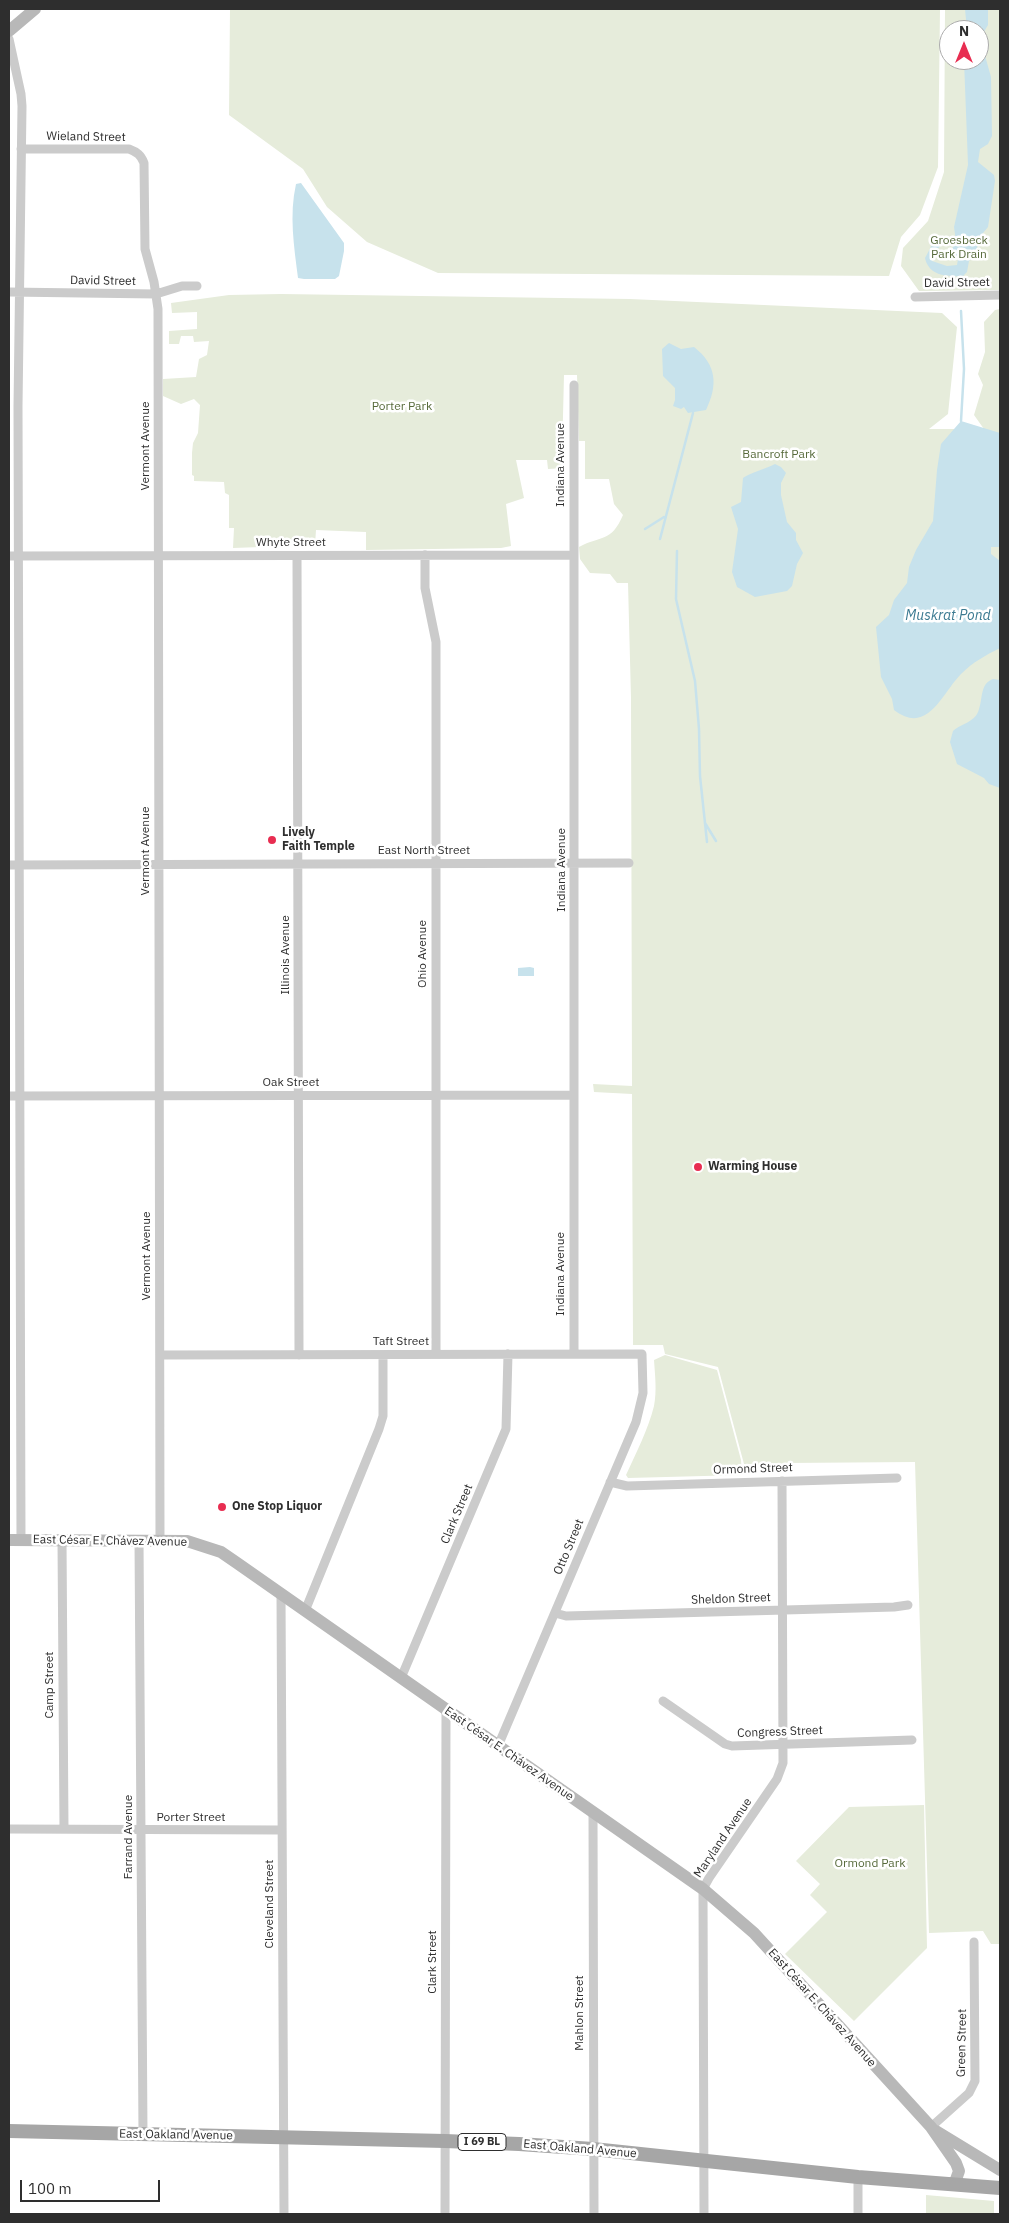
<!DOCTYPE html>
<html>
<head>
<meta charset="utf-8">
<style>
	body { margin:0 }
	#map { position:relative; width:1009px; height:2223px; overflow:hidden; background:#fff; font-family:"IBM Plex Sans",sans-serif }
	canvas { display:block }
	.frame { position:absolute; inset:0; border:10px solid #2e2e2e; pointer-events:none }
	.north { position:absolute; left:939px; top:20px; width:50px; height:50px; box-sizing:border-box; background:#fff; border:1px solid #ababab; border-radius:50%; rotate:0deg; font-size:14px; font-weight:700; line-height:20px; text-align:center; color:#2e2e2e }
	.north::after { content:''; display:block; margin:auto; width:18px; height:22px; background:#e82d51; clip-path:polygon(50% 0,100% 100%,50% 72%,0 100%) }
	.scale { position:absolute; left:20px; top:2180px; width:140px; height:22px; box-sizing:border-box; border:2px solid #2e2e2e; border-top:0; padding-left:6px; font-size:15px; line-height:18px; white-space:nowrap; color:#2e2e2e; -webkit-text-stroke:4px #fff; paint-order:stroke }
</style>
</head>
<body>
<div id="map">
<canvas width="1009" height="2223"></canvas>
<div class="frame"></div>
<div class="north">N</div>
<div class="scale">100 m</div>
</div>
<script>
const g = document.querySelector('canvas').getContext('2d');
g.lineJoin = 'round';
function fillPath(path, color) {
  g.fillStyle = color;
  g.fill(path, 'evenodd');
}
function stroke(path, color, width, dash) {
  g.strokeStyle = color;
  g.lineWidth = width;
  g.lineCap = dash ? 'butt' : 'round';
  g.setLineDash(dash || []);
  g.stroke(path);
}
function write(font, color, halo, rows, align = 'center') {
  g.font = font + ' "IBM Plex Sans",sans-serif';
  g.lineWidth = 5;
  g.setLineDash([]);
  g.textBaseline = 'middle';
  g.strokeStyle = halo;
  g.fillStyle = color;
  for (const [text, x, y, turn = 0] of rows) {
    g.save();
    g.translate(x, y);
    g.rotate((+turn || 0) * Math.PI / 180);
    g.textAlign = isNaN(turn) ? turn : align;
    if (halo) g.strokeText(text, 0, 0);
    g.fillText(text, 0, 0);
    g.restore();
  }
}
fillPath(new Path2D(`
	M230,9h710l-2,158 -18,48 -19,22 -12,39 -451,-3 -71,-31 -40,-35 -24,-38 -74,-54z
	M945,9h55v281l-81,1 -18,-25 2,-18 25,-27 16,-49zM949,30h30v30h-30z
	M281,294l349,5 312,14 15,14 -9,87 -19,15h55l-10,-14 9,-30 -5,-11 7,-22 -1,-30 11,-12 5,-1v1635h-9l-8,-13 -54,2 -14,-471 -129,1 -27,5 -6,-4h-9l-26,-97 -53,-13 -2,-9h-30l-1,-251 -38,-2 -1,-8 39,2 -1,-388 -3,-115h-11l-7,-9 -20,-1 -10,-14 -1,-12c22,-12 32,-4 44,-32l-9,-11 -5,-25h-24v-38h-6l-2,-66h-13l-2,82 2,11 -16,1 -1,-9h-31l8,38 -18,6 5,42 -10,2 -135,2v-18l-50,-2 -1,15 -82,3 1,-20h-5v-33l-4,-2 -1,-11 -30,-1v-5l-2,-1v-22l1,-10 5,-10 2,-28 -6,-6 -13,5 -18,-8v-17l33,-2 3,-18 8,-4 2,-14 -15,1 -1,-6h-12l-2,8h-10v-13l28,-2v-17l-25,1 -1,-10 58,-8z
	M665,1355l52,15 24,90 1,15 -114,3 -2,-3c10,-22 22,-45 28,-69 3,-15 1,-31 0,-46z
	M924,1805l3,143 -73,73 -69,-67 42,-42 -17,-17 10,-11 -24,-23 53,-54z
	M926,2195l68,6v13h-68z`), '#e6ecdb');
fillPath(new Path2D(`
	M965,9h23v16l-6,10v10l9,32 1,59 -4,8 -8,5 -2,13 16,13 1,6 -7,46 -10,12 -1,10 -4,9 -4,3 -2,11 -4,4c-16,1 -34,0 -38,-18l7,-13 10,-8 3,4 -14,15 1,5 15,5 10,-1 1,-6 -5,-5 -1,-5 4,-8 -2,-14 14,-62 -4,-105h15v-30h-12z
	M301,183l43,60v8l-5,25 -4,3h-31l-6,-1c-4,-32 -9,-63 -2,-94z
	M669,343l12,6 13,-2c23,18 24,38 12,63l-18,3 -4,-6 -3,2 -8,-3 2,-6v-12l-12,-12 -1,-27z
	M961,421l39,12v114h-9v7l9,7v87c-14,7 -27,14 -39,26 -19,19 -33,62 -67,36l-2,-11 -11,-22 -5,-50 13,-12 5,-15 13,-17 2,-16 7,-17 17,-29 4,-51 4,-26z
	M775,464l6,3 5,6 -5,10v12l6,27 9,11v7l7,13 -6,11 -5,22 -5,5 -32,6 -18,-10 -5,-15 6,-43 -7,-22 10,-5 2,-24c6,-5 23,-9 32,-14z
	M993,679l7,1v108l-11,-4 -5,-6 -27,-14 -7,-22 3,-11c9,-8 23,-9 26,-22 4,-12 1,-25 14,-30z
	M530,967l4,1v8h-16v-8z`), '#c7e2ec');
stroke(new Path2D(`
	M961,311l3,58 -3,52
	M645,529l19,-12
	M660,539l33,-126
	M677,551l-1,48 19,82 4,48 1,47 7,66
	M705,823l11,18`), '#c7e2ec', 2.5);
stroke(new Path2D(`
	M9,39l12,55 1,12 -4,300 3,1134
	M21,149h108c8,3 12,6 15,14l1,86 9,33 4,27 2,1231
	M9,292l147,2 26,-8h15
	M915,297l85,-2
	M574,385v969
	M425,555v33l11,54v712
	M9,556l565,-1
	M297,556l2,799
	M9,865l620,-2
	M9,1096l565,-1
	M160,1355l482,-1 1,39 -7,29 -138,324
	M610,1482l17,4 270,-8
	M62,1540l2,289
	M139,1540l4,594
	M281,1594l3,620
	M305,1611l74,-182 4,-13v-61
	M555,1613l11,3 328,-9 14,-2
	M401,1678l105,-249 2,-75
	M663,1701l62,43 7,2 180,-6
	M593,1812l1,402
	M9,1829l273,1
	M931,2127l38,-34 6,-12 -1,-139
	M445,2214l1,-504
	M704,2214l-1,-325 6,-11 68,-99 6,-16 -1,-282
	M858,2214v-37`), '#cbcbcb', 9);
stroke(new Path2D(`
	M9,31l26,-22
	M9,1540l178,1 34,11 16,11 466,326 51,44 177,194 25,36 3,8 -5,14
	M936,2131l64,39`), '#b8b8b8', 12);
stroke(new Path2D(`
	M9,2131l436,10 74,3 74,5 265,28 142,11`), '#a6a6a6', 14);
for (const [x, y, r, color] of [
	[272,840,5,"#e82d51"],
	[698,1167,5,"#e82d51"],
	[222,1507,5,"#e82d51"]
]) {
  const dot = new Path2D();
  dot.arc(x, y, r, 0, 2 * Math.PI);
  g.fillStyle = color;
  g.fill(dot);
  stroke(dot, '#fff', 2);
}
for (const [x, y, w] of [
	[482,2142,48]
]) {
  const box = new Path2D();
  box.roundRect(x - w / 2, y - 8.5, w, 17, 4);
  g.fillStyle = '#fff';
  g.fill(box);
  stroke(box, '#2e2e2e', 1);
}
write('bold 11px', '#2e2e2e', null, [
	["I 69 BL",482,2142]
]);
write('12px', '#2e2e2e', '#fff', [
	["Wieland Street",86,137,1],
	["David Street",103,281,1],
	["David Street",957,283,-1],
	["Vermont Avenue",146,446,-90],
	["Indiana Avenue",561,465,-90],
	["Whyte Street",291,543],
	["Vermont Avenue",146,851,-90],
	["East North Street",424,851],
	["Indiana Avenue",562,870,-90],
	["Ohio Avenue",423,954,-90],
	["Illinois Avenue",286,955,-90],
	["Oak Street",291,1083],
	["Vermont Avenue",147,1256,-90],
	["Indiana Avenue",561,1274,-90],
	["Taft Street",401,1342],
	["Ormond Street",753,1469,-2],
	["Clark Street",457,1514,-67],
	["East César E. Chávez Avenue",110,1541,1],
	["Otto Street",569,1547,-67],
	["Sheldon Street",731,1599,-2],
	["Camp Street",50,1685,-90],
	["Congress Street",780,1732,-2],
	["East César E. Chávez Avenue",509,1754,35],
	["Porter Street",191,1818],
	["Farrand Avenue",129,1837,-90],
	["Maryland Avenue",723,1838,-56],
	["Cleveland Street",270,1904,-90],
	["Clark Street",433,1962,-90],
	["East César E. Chávez Avenue",822,2008,48],
	["Mahlon Street",580,2013,-90],
	["Green Street",962,2043,-89],
	["East Oakland Avenue",176,2135,1],
	["East Oakland Avenue",580,2149,5]
]);
write('12px', '#576a3b', '#fff', [
	["Groesbeck",959,241],
	["Park Drain",959,255],
	["Porter Park",402,407],
	["Bancroft Park",779,455],
	["Ormond Park",870,1864]
]);
write('bold 12px', '#2e2e2e', '#fff', [
	["Lively",282,833],
	["Faith Temple",282,847],
	["Warming House",708,1167],
	["One Stop Liquor",232,1507]
], 'left');
write('italic 14px', '#3b7a91', '#fff', [
	["Muskrat Pond",948,616]
]);
</script>
</body>
</html>
